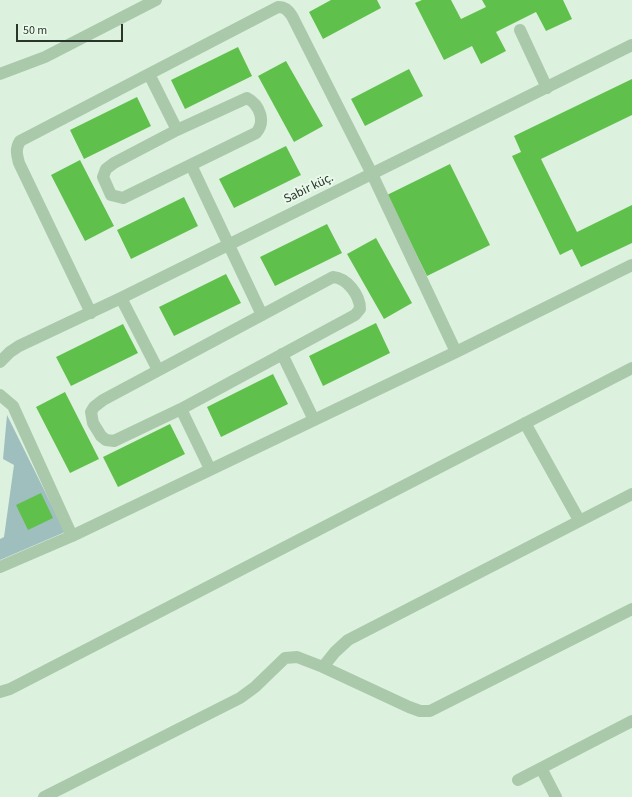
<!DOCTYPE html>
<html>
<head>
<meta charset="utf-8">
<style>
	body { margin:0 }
	#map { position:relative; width:632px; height:797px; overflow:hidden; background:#ddf1df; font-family:"Source Sans 3",sans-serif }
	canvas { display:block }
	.scale { position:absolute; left:16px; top:24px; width:107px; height:18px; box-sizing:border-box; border:2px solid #2a3629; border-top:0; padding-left:5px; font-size:12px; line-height:14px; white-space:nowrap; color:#2a3629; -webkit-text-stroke:3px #e9f9eb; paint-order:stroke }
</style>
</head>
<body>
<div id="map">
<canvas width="632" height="797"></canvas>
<div class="scale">50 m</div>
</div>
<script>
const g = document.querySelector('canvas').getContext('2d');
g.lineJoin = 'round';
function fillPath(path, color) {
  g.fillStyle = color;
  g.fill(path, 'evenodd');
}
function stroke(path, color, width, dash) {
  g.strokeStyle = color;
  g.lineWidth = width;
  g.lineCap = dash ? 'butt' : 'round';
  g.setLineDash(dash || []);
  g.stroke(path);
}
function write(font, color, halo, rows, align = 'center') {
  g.font = font + ' "Source Sans 3",sans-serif';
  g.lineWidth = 4;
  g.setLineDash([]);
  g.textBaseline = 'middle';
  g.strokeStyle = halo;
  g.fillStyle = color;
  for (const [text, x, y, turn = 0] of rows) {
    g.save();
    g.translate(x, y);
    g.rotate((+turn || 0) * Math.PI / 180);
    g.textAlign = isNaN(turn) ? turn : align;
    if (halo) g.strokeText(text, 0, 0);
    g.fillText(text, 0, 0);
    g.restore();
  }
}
fillPath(new Path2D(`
	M7,415l58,117 -65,28v-21l4,-2 10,-72 -11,-6z`), '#9ebfbd');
fillPath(new Path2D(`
	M331,0h46l4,8 -58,31 -14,-27z
	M422,0h29l10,19 25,-12 -4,-7h81l9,19 -26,12 -10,-19 -40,20 10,19 -25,13 -9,-18 -28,14 -29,-57z
	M238,47l14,29 -67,33 -14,-29z
	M286,61l37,65 -29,16 -36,-66z
	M409,69l14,27 -58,30 -14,-27z
	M632,79v36l-91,44 36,73 55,-27v38l-51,24 -9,-18 -12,6 -48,-99 9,-4 -7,-16z
	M137,97l14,29 -67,33 -14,-29z
	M286,146l15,29 -67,33 -15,-29z
	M80,160l34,66 -29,15 -34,-66z
	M450,164l40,81 -63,31 -40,-81z
	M184,197l14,29 -67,33 -14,-29z
	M327,224l15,29 -67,33 -15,-29z
	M376,238l36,65 -28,16 -37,-65z
	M226,274l15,29 -67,33 -15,-29z
	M376,323l14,30 -67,33 -14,-30z
	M123,324l15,29 -67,33 -15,-29z
	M273,374l15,30 -67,33 -14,-30z
	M65,392l34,67 -29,14 -34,-66z
	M170,424l15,30 -67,33 -15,-30z
	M41,493l12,25 -25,12 -12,-25z`), '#60c04c');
stroke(new Path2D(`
	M520,30l27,58
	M0,74l45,-17 111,-57
	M149,74l28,56
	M247,98c13,7 19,24 9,35l-133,65 -12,-3 -8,-18 3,-8 8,-6 63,-33z
	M191,165l71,150
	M333,277c14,1 27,18 27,32l-5,6 -174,94 -67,32 -8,-1 -5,-4 -8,-13 -2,-11 3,-5 9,-7z
	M121,298l37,72
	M91,313l-72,-150c-2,-8 -4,-14 1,-22l258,-134c7,0 10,3 14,9l80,158 84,178
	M282,354l32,66
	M0,362l10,-10 9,-6 102,-48 511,-253
	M0,395l13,11 59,130
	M181,409l29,60
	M525,423l54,97
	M0,567l72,-31 384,-184 176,-87
	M323,667l86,40 11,4h10l202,-102
	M0,692l10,-3 622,-321
	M541,768l15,29
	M518,780l114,-59
	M44,797l196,-99 15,-11 30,-29 12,-1 26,10 12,-15 13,-12 284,-146`), '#aac9ab', 12);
write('13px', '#2a3629', '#e9f9eb', [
	["Sabir küç.",309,189,-26]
]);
</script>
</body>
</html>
